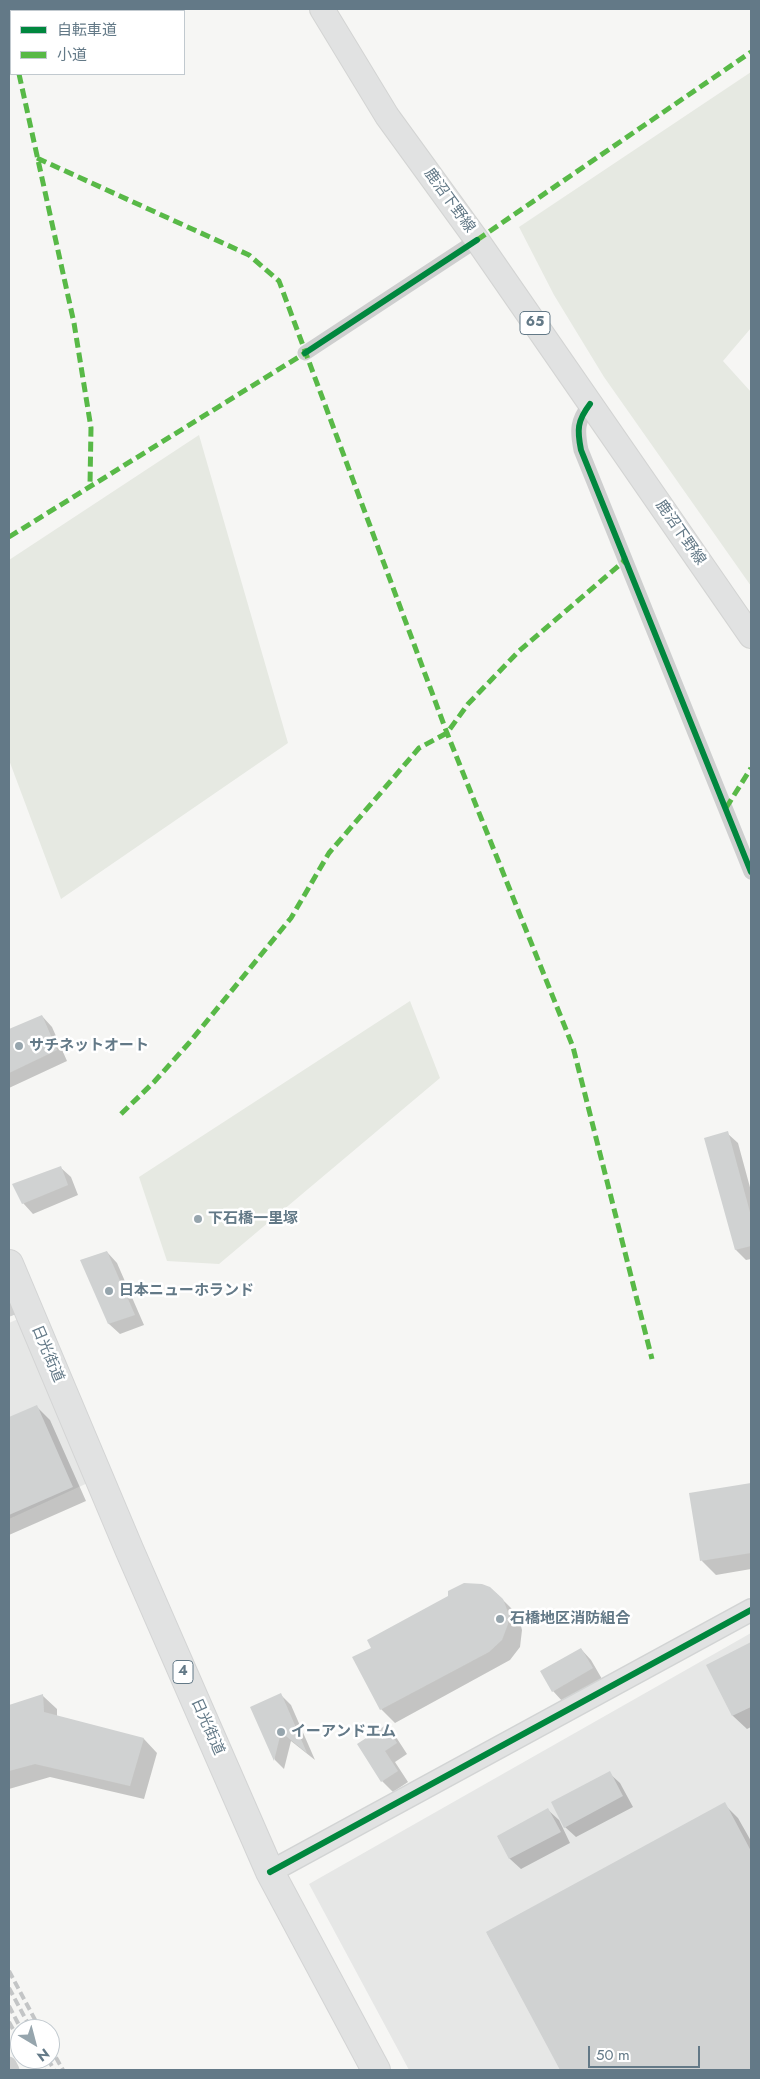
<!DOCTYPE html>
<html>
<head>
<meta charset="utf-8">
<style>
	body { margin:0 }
	#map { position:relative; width:760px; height:2079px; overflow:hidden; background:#f6f6f4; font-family:Jost,"Noto Sans JP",sans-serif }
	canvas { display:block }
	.frame { position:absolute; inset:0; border:10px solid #637987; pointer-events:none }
	.legend { position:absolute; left:10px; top:10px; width:175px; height:65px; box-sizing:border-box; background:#fff; border:1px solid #c1c9cf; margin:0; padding:6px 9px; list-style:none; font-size:15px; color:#637987 }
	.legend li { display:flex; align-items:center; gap:10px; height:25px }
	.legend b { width:25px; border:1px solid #c1c9cf }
	.north { position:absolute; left:10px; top:2019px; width:50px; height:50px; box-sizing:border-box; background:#fff; border:1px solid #c1c9cf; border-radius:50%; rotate:143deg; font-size:14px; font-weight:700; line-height:20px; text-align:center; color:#637987 }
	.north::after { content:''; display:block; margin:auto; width:18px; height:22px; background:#96a5ad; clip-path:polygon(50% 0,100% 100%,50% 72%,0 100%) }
	.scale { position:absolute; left:588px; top:2046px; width:112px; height:22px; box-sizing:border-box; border:2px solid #637987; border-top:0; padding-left:6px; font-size:15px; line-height:18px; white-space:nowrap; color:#637987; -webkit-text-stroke:4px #fff; paint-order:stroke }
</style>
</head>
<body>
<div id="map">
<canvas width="760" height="2079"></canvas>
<div class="frame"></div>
<ul class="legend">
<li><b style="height:6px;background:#00873e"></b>自転車道</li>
<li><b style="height:6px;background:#58b947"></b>小道</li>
</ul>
<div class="north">N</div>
<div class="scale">50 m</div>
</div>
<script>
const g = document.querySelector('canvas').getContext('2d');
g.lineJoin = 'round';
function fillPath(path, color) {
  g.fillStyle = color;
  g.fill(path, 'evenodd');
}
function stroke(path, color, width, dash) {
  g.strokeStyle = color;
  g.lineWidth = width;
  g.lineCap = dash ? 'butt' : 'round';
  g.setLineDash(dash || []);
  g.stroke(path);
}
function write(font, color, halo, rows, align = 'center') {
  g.font = font + ' Jost,"Noto Sans JP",sans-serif';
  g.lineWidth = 5;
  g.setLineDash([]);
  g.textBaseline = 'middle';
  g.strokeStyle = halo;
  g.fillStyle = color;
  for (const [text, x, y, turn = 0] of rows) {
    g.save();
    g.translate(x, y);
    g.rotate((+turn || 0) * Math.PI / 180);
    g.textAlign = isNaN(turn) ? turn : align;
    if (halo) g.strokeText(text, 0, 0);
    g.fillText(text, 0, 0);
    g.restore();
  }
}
fillPath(new Path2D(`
	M18,1319l74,162 -83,38v-196z
	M751,1633v437h-342l-100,-186z`), '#e6e7e6');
fillPath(new Path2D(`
	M751,72v256l-28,33 28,31v194l-147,-209 -50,-82 -35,-68z
	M199,435l89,308 -227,156 -52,-139v-200z
	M410,1001l30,77 -221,186 -52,-3 -28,-84z`), '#e6e9e2');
fillPath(new Path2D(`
	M42,1016l10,11 15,34 -58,27v-58z
	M727,1133l11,10 13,48v68l-5,1 -10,-10z
	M60,1167l11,10 7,18 -45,19 -10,-11z
	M107,1252l10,11 27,62 -24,9 -11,-10 -27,-63z
	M36,1406l14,14 36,81 -77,34v-116z
	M751,1484v85l-35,6 -14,-14 -11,-67z
	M496,1593l15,15 9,14 2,8 -2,17 -10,13 -115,63 -14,-14z
	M751,1643v84l-4,2 -14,-13 -25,-50z
	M581,1649l10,11 11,19 -39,23 -10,-11z
	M281,1695l10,10 24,55 -24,-19 -7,28 -9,-9 -23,-53z
	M43,1696l14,13v7l87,23 13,14 -13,46 -94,-22 -41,12v-83z
	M385,1727l11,10 11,17 -12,8 13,20 -15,10 -11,-11z
	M609,1773l11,10 13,24 -57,30 -11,-10z
	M724,1804l14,14 13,23v229h-189l-75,-137z
	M548,1810l11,10 11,23 -49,26 -11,-10 -12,-22z`), '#0003');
fillPath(new Path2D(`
	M42,1015l15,35 -48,23v-44z
	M728,1131l23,85v30l-16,4 -31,-112z
	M61,1166l7,19 -46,19 -10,-20z
	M107,1251l28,64 -27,9 -28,-64z
	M37,1405l36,82 -64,28v-98z
	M751,1483v70l-51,8 -11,-68z
	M464,1583l18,1 8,3 13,12 6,16 -1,9 -6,16 -13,12 -109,58 -28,-53 19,-9 -4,-8 81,-44v-5z
	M751,1642v65l-19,9 -26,-51z
	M581,1648l12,20 -41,24 -12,-21z
	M281,1693l26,60 -26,-21 -7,29 -24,-54z
	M43,1694l1,18 100,26 -14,48 -95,-22 -26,7v-66z
	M386,1725l11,18 -12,8 13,20 -17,11 -24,-38z
	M610,1771l13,25 -59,32 -13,-26z
	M725,1802l26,49v219h-191l-74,-138z
	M548,1808l13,24 -52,27 -12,-23z`), '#d0d2d2');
const secondary = new Path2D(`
	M270,1872l481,-262`);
const primary = new Path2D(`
	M322,9l65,107 90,124 274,396`);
const highway = new Path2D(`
	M9,1264l120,285 141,323 106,198`);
stroke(secondary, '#d2d4d4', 24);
stroke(primary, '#d3d4d3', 26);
stroke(highway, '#d3d4d4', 30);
stroke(new Path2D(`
	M305,353l172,-113
	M590,404c-13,17 -13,26 -9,46l170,422
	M9,1309l16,-7
	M9,2064l3,6`), '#cecfcf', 15);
stroke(secondary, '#e1e2e2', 21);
stroke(primary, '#e1e2e2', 24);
stroke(highway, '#e1e2e2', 28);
stroke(new Path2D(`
	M9,1971l31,58
	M9,1988l22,41
	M9,2006l12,23
	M9,2022l11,20
	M50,2047l13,23
	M29,2059l6,11
	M38,2059l6,11
	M48,2059l6,11`), '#c3c5c6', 4, [8, 4]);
stroke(new Path2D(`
	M13,11v-2
	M19,74l55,249 17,105 -1,57
	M37,158l212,97 30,26 168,452 126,314 79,312
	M477,240l274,-188
	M9,537l296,-184
	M726,808l25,-40
	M121,1114l33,-32 35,-39 102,-125 38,-65 90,-105 28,-15 21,-29 51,-53 104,-89 2,-6`), '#58b947', 5, [10, 5]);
stroke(new Path2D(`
	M305,353l172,-113
	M590,404c-13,17 -13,26 -9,46l170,422
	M270,1872l481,-262`), '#00873e', 6);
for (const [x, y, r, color] of [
	[19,1046,5,"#96a5ad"],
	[198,1219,5,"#96a5ad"],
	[109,1291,5,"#96a5ad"],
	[500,1619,5,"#96a5ad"],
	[281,1732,5,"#96a5ad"]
]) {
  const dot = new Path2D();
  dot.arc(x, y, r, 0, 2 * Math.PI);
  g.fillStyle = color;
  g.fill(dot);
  stroke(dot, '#fff', 2);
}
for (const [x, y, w] of [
	[535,323,30],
	[183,1672,20]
]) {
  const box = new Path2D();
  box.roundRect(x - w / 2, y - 11.5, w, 23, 4);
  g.fillStyle = '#fff';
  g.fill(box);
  stroke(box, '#637987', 1);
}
write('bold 14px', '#637987', null, [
	["65",535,323],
	["4",183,1672]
]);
write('15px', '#637987', '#fff', [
	["鹿沼下野線",449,201,54],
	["鹿沼下野線",680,533,55],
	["日光街道",47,1354,67],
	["日光街道",207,1727,66]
]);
write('bold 15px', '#637987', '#fff', [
	["サチネットオート",29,1046],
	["下石橋一里塚",208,1219],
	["日本ニューホランド",119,1291],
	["石橋地区消防組合",510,1619],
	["イーアンドエム",291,1732]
], 'left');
</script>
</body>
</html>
